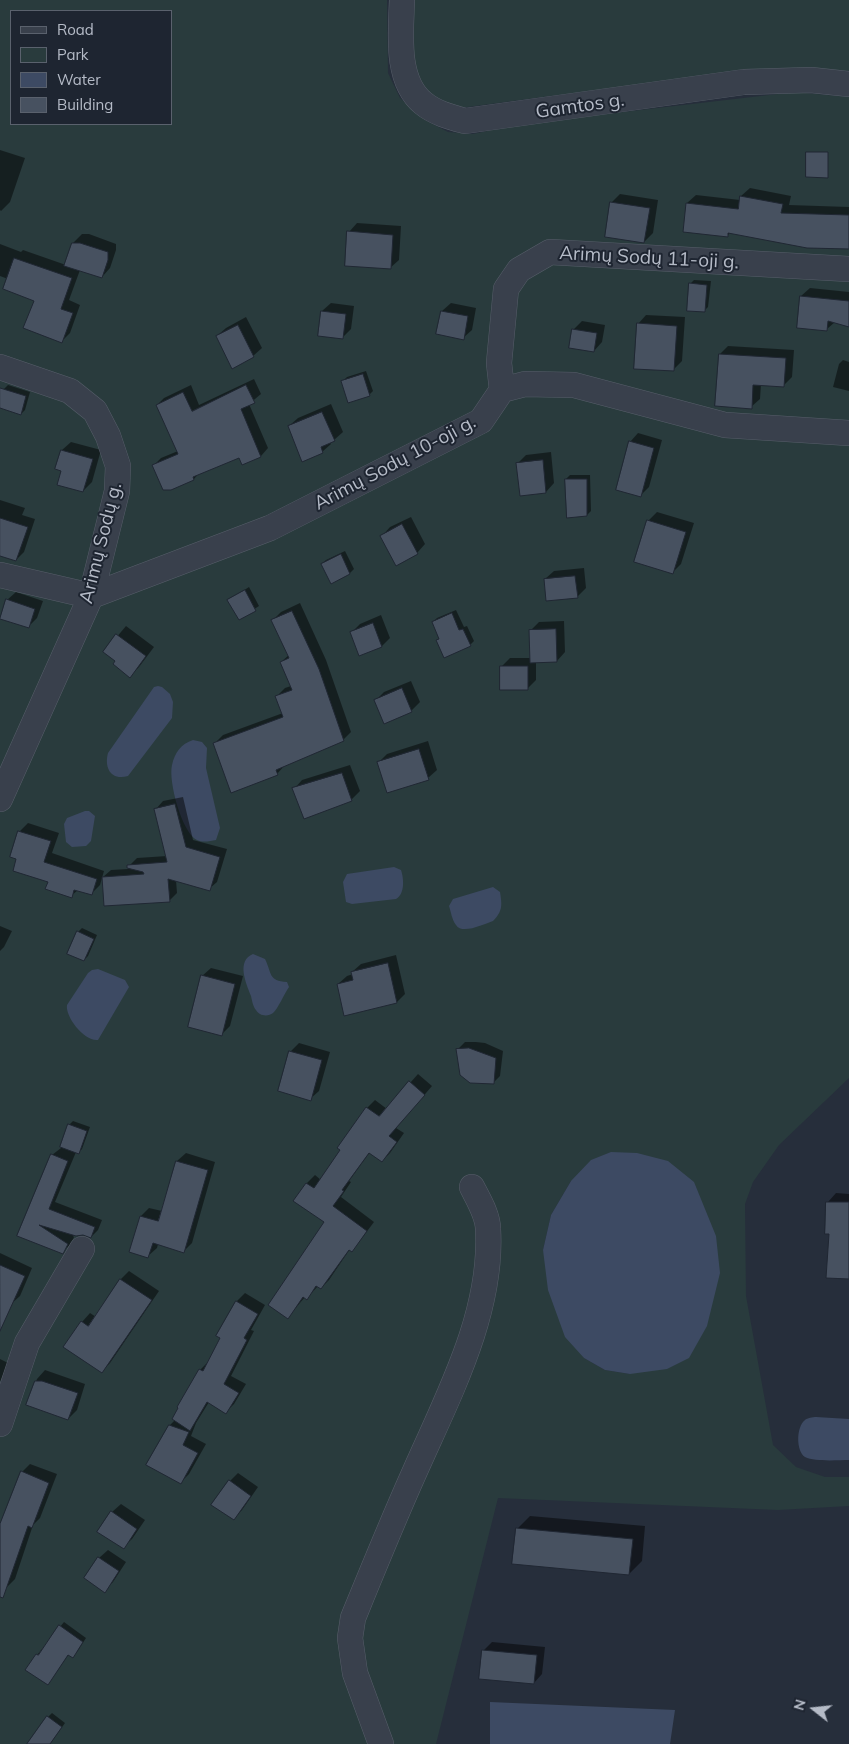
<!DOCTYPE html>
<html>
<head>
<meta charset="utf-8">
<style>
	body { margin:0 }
	#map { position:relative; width:849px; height:1744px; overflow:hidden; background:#262e3b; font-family:Mulish,sans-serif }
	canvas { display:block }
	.legend { position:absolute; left:10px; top:10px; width:162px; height:115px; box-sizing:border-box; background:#1e2531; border:1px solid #5a616d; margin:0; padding:6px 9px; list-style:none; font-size:15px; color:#b5bbc7 }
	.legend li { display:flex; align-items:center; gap:10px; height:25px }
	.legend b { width:25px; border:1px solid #5a616d }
	.north { position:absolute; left:789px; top:1684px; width:50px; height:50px; -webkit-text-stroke:4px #1e2531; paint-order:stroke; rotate:286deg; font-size:14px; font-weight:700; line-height:20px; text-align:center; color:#b5bbc7 }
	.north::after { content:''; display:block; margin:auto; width:18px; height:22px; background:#b5bbc7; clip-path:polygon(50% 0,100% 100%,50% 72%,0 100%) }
</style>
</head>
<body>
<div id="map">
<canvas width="849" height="1744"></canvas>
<ul class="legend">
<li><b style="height:6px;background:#39404c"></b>Road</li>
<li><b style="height:14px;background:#293b3d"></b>Park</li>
<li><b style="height:14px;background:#3d4a63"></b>Water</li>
<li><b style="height:14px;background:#475160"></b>Building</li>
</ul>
<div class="north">N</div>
</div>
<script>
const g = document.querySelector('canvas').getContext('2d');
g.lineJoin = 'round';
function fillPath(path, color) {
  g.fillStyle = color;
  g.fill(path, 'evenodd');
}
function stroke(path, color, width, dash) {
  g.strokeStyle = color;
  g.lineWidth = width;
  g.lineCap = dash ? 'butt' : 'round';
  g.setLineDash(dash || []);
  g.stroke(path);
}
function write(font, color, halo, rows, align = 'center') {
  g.font = font + ' Mulish,sans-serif';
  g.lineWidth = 4;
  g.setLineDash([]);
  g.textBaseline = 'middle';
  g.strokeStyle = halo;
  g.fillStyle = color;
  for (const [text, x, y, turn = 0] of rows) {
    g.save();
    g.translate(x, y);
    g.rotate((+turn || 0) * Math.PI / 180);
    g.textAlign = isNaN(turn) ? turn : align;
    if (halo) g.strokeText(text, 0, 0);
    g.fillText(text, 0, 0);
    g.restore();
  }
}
fillPath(new Path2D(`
	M0,0h387l1,73 12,25 25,22 23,12 25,2 47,-10 275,-32 54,5v981l-70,67 -26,37 -8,22 1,92 27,149 23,22 29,10h24v29l-71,4 -280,-12 -62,246h-436zM11,11h160v113h-160zM571,1181l59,193 -25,-4 -21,-12 -41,-108 8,-35z
	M414,0h435v73l-78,-1 -213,23 -98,13 -17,-5 -18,-11 -11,-20 -5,-23z`), '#293b3d');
fillPath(new Path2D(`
	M158,686l4,1 8,7 3,8 -1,16 -44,58c-17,5 -24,-8 -20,-23l46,-66z
	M193,740l9,2 5,6 -1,20 14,60 -4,12c-6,1 -13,3 -19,0 -15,-7 -29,-59 -25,-75 3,-13 9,-21 21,-25z
	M85,811h4l6,5 -4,25 -5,5 -14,1 -6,-5 -2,-18 3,-6z
	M394,867l7,3c3,9 4,24 -5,29l-44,5 -6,-2 -3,-20 4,-8z
	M493,887l7,5c2,13 3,19 -7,29 -9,3 -31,14 -37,4 -4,-5 -5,-13 -7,-19l4,-7z
	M253,954l12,5c7,14 3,22 22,23l2,5c-5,7 -11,22 -16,26 -5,4 -14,3 -17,-3 -3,-3 -4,-10 -5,-14 -5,-13 -15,-35 2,-42z
	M98,969l27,11 4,7 -31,53c-13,2 -33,-23 -31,-35l21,-32 4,-3z
	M611,1152l26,1 31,8 26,21 22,54 4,37 -13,53 -18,32 -22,11 -37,5 -25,-4 -21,-12 -19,-21 -17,-47 -5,-40 8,-35 20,-34 20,-21z
	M816,1417l33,2v41c-11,0 -34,2 -44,-3 -9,-6 -9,-30 0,-37 2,-2 8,-3 11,-3z
	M490,1702l185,8 -5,34h-180z`), '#3d4a63');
fillPath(new Path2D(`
	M0,150l25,8 -15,44 -9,9 -1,-1z
	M750,188l41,8 -2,9 60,2v41l-118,-16 -4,4 -40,-33 9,-8 44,5 1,-4z
	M620,194l38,6 -5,33 -9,9 -38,-6 6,-34z
	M357,223l44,3 -2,34 -9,8 -41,-36z
	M82,234h7l27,10v6l-6,18 -8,9 -22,-7 -11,30 11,5 -10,28 -8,8 -27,-41 -27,-21 -8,-3v-32l21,8 2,-2 43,15 7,-22z
	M694,280l17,1 -3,26 -4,4 -14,-27z
	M810,288l39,4v34l-14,-4 -8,7 -26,-33z
	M331,303l23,3 -3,23 -9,9 -23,-3 3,-24z
	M451,303l25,5 -4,22 -9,8 -21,-27z
	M646,315l39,2 -3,44 -9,9 -35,-46z
	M246,317l16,31 -9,8 -36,-20 9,-8z
	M582,321l23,4 -3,17 -8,9 -21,-21z
	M728,346l66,4 -2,27 -9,9 -22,-2 -1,15 -9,8 -31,-53z
	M843,360l6,2v29l-16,-4 6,-23z
	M366,371l7,20 -4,4 -26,-14 4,-4z
	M254,379l7,15 -12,10 19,44 -7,8 -19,8 -3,-7 -39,15 -6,7 -40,-14 7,-7 17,-7 -21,-46 7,-7 27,-13 8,20z
	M8,385l22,7 -5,18 -4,4 -21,-7v-6l4,-12z
	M331,404l12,28 -9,8 -4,2 1,2 -9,8 -33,-26 9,-8z
	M638,433l24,7 -13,47 -8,8 -11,-53z
	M71,442l30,8 -9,32 -9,9 -21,-21 -6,-1 6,-19z
	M551,452l3,31 -8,9 -28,-29 8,-8z
	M570,475h20l1,36 -4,4 -21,-36z
	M0,500l25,8 -3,7 13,4 -11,33 -8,8 -16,-5z
	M657,512l37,11 -13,41 -8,8 -25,-51z
	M411,517l14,27 -8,9 -35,-17 8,-9z
	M345,551l9,18 -4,4 -28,-9 4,-4z
	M584,568l2,20 -9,9 -32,-18 9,-8z
	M249,587l10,19 -20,13 -10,-19z
	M16,592l27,9 -6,17 -9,9 -21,-27z
	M300,603l26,57 25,72 -8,8 -58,25 -8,9 -62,-31 8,-8 60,-22 -6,-17 8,-8 6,-2 -10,-24 8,-7 -16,-35 8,-8z
	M456,610l8,17 3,-1 7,15 -4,4 -30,-7 -7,-16 4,-4z
	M381,615l9,23 -8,8 -31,-13 9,-9z
	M564,621l1,31 -8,9h-21v19l-9,9 -26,-22 9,-9h21l-1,-27 9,-9z
	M126,626l28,21 -15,20 -9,9 -13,-16 -12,-9z
	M411,681l9,21 -9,9 -27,11 -9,-21 9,-9z
	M428,741l9,29 -9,8 -49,-16 8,-8z
	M350,765l10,26 -9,9 -57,-11 8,-9z
	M183,797l10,43 34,9 -10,33 -8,7 -33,-9 1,13 -8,8 -66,-24 8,-7 17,-1 1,-3 8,-8 30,-2 -11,-47 7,-8z
	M28,823l31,10 -7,20 52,18 -4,14 -9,9 -13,-4 -7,6 -53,-38 1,-26z
	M0,926l12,5 -8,16 -4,4z
	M82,928l15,7 -9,21 -4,4 -6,-28z
	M396,955l9,39 -8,8 -59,-18 9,-8 6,-2 -1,-2 9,-8z
	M211,968l32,8 -13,50 -9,9 -19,-59z
	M465,1042h11l9,1 18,8 -3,25 -7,7 -35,-34z
	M299,1043l31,9 -11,39 -9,8 -20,-47z
	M418,1074l14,12 -36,42 8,5 -14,20 -8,8 -12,-9 -21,29 2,1 -10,15 33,25 -15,20 -8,8 -1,-1 -21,31 -8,8 -3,-2 -11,12 -2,-1 -17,20 38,-95 -31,-21 12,-18 8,-8 6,5 46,-72 8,-8 12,9z
	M73,1121l17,6 -8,22 -4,4 -2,-1 -21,50 47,18 -4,10 -7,7 -8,-4 -10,3 1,1 -4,8 -8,7 -44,-16 34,-81 9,-7 8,-23z
	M186,1153l29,9 -23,81 -8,8 -26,-7 -1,4 -9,8 -18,-5 11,-35 8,-8 13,3 15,-50z
	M836,1193l13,1v84l-19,-45 -2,-31z
	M0,1253l32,15 -12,28 -9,8 -11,-5z
	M129,1271l30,20 -49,72 -8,8 -20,-49 8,-9 6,4 25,-38z
	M245,1293l20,12 -14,25 3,1 -23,45 15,8 -12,20 -8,8 -17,-10 -13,21 -5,13 15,8 -17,30 -8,8 -11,-57 5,-5 25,-50 8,-8 13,-25 -4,-2 20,-34z
	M0,1359l8,4 -8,19z
	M45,1370l40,14 -8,26 -9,9 -41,-14 10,-26z
	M30,1464l27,10 -17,44 -7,7 -18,54 -9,9 -6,-2v-59l22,-55z
	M238,1473l20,14 -16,23 -8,9 -4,-38z
	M121,1504l24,16 -13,19 -9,8 -11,-35z
	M530,1516l115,10 -3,35 -13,13 -112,-45z
	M108,1550l18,12 -13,20 -9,9 -5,-33z
	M64,1622l22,16 -9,14 -8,2 -18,26 -14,-25z
	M492,1642l53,5 -3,27 -8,9 -51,-32z
	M52,1713l13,10 -15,21h-9l7,-27z`), '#0007');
const building = new Path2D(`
	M806,152h22v26l-22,-1z
	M740,196l43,8 -2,9 68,2v34l-42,-1 -79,-15v4l-45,-5 3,-29 52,6z
	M610,202l40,6 -6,35 -39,-6z
	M347,231l46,4 -2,34 -46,-3z
	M72,243h8l28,9v8l-6,18 -38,-12z
	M14,258l58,20 -11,31 12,4 -11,30 -39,-15 11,-27 -31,-12z
	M689,283l18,2 -2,27 -18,-1z
	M800,296l49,5v26l-21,-6 -1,10 -30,-3z
	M321,311l25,3 -3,25 -25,-3z
	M441,311l27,5 -4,24 -28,-6z
	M637,323l40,3 -3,45 -40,-2z
	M238,325l16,32 -22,12 -16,-33z
	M572,329l25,4 -3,19 -25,-4z
	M719,354l67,4 -2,29 -31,-2 -1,24 -37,-3z
	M363,374l7,22 -22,7 -7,-22z
	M246,385l9,18 -14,6 20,48 -19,8 -3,-7 -46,19 1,3 -23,10h-8l-11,-25 26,-11 -22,-49 27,-13 9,19z
	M0,388l26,8 -5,19 -21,-7z
	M322,412l13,29 -14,6 2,6 -21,9 -14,-36z
	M629,441l25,7 -13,49 -25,-7z
	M61,450l32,9 -10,33 -26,-7 4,-14 -6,-2z
	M543,460l3,33 -26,3 -4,-33z
	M565,479h22v37l-20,2z
	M0,518l28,9 -12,34 -16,-5z
	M647,520l39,12 -13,42 -39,-12z
	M402,524l16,30 -22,12 -16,-30z
	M341,554l9,20 -19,10 -10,-20z
	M575,576l3,22 -32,3 -2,-22z
	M245,590l11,21 -17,9 -12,-20z
	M6,599l29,10 -6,19 -29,-9z
	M292,611l27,58 25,72 -68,29 2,5 -47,18 -18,-50 70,-26 -8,-21 17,-6 -12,-28 9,-4 -18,-38z
	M452,613l7,17 4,-1 8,17 -27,12 -8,-18 3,-1 -7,-17z
	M373,623l9,24 -23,9 -9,-24z
	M556,629l1,33 -27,1 -1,-33z
	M116,634l30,22 -16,22 -17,-14 2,-3 -12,-9z
	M500,666h28v24h-28z
	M402,688l10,24 -28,12 -10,-24z
	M419,749l10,31 -42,13 -10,-31z
	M342,773l10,28 -48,18 -12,-31z
	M175,804l11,43 34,10 -10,34 -42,-12 2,23 -66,4 -2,-29 42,-3 -1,-2 -16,-4v-3l40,-3 -13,-53z
	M18,831l33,10 -7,21 53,17 -5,16 -18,-5 -2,8 -27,-9 3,-7 -35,-11 3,-12 -6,-2z
	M77,931l17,8 -10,22 -17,-7z
	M388,963l9,40 -53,13 -7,-32 16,-4 -2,-8z
	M201,975l34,9 -13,52 -34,-9z
	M469,1048l27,10 -2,26 -24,-1 -10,-8 -4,-26z
	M289,1051l33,9 -11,41 -33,-10z
	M409,1081l16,14 -36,41 8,6 -15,20 -13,-9 -27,37 2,1 -11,15 34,25 -15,21 -3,-2 -28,39 -5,-3 -9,14 -4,-3 -15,22 -20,-14 56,-83 -31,-21 13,-18 8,5 26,-38 -3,-2 29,-41 13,9z
	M68,1124l19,7 -8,23 -19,-7z
	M51,1154l17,7 -19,48 46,18 -4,11 -8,-3 -7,1 -37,-11 29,19 -5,10 -46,-18z
	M176,1161l32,9 -24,83 -31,-10 -5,15 -19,-6 11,-36 18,5z
	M826,1202h23v77l-23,-1 3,-44h-4z
	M0,1265l25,11 -25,55z
	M120,1279l32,21 -50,73 -39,-26 18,-26 7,5z
	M236,1301l22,13 -14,24 3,2 -23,44 15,9 -13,21 -19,-12 -17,29 -18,-12 6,-11 -1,-1 22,-38 4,2 17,-33 -4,-2z
	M35,1381h7l36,12 -10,27 -42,-15z
	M169,1425l20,7 -6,13 15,8 -17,31 -35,-19z
	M21,1471l28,12 -17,45 -4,-2 -25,72 -3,-1v-73z
	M229,1480l22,16 -17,24 -23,-15z
	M111,1511l26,18 -13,20 -27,-17z
	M516,1528l117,11 -4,36 -117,-11z
	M98,1557l21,14 -14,22 -21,-15z
	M59,1625l24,17 -10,16 -5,-3 -20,30 -23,-15 11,-16 2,1z
	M482,1650l55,5 -3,29 -55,-5z
	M47,1716l15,11 -12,17h-23z`);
fillPath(building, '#475160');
stroke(building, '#202733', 1);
const minor = new Path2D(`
	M402,0c-1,32 -7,80 21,103 12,10 27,14 42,18l279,-39 67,-2 38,4
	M0,367l70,24 25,20 13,25 10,30 -1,25 -26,105 -91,203
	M502,390l-3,-27 7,-74 13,-19 31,-18 299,17
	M0,575l91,21 179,-68 211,-107 21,-31 23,-6 49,1 151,40 124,8
	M0,1424l27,-81 55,-94
	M381,1744l-26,-71 -5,-35 3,-20c20,-49 40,-98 62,-147 33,-75 78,-158 73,-242 0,-14 -10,-30 -16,-42`);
stroke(minor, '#575e6a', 26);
stroke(minor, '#39404c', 25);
write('19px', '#b5bbc7', '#1e2531', [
	["Gamtos g.",580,106,-8],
	["Arimų Sodų 11-oji g.",649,258,3],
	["Arimų Sodų 10-oji g.",395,463,-28],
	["Arimų Sodų g.",101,543,-76]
]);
</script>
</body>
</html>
